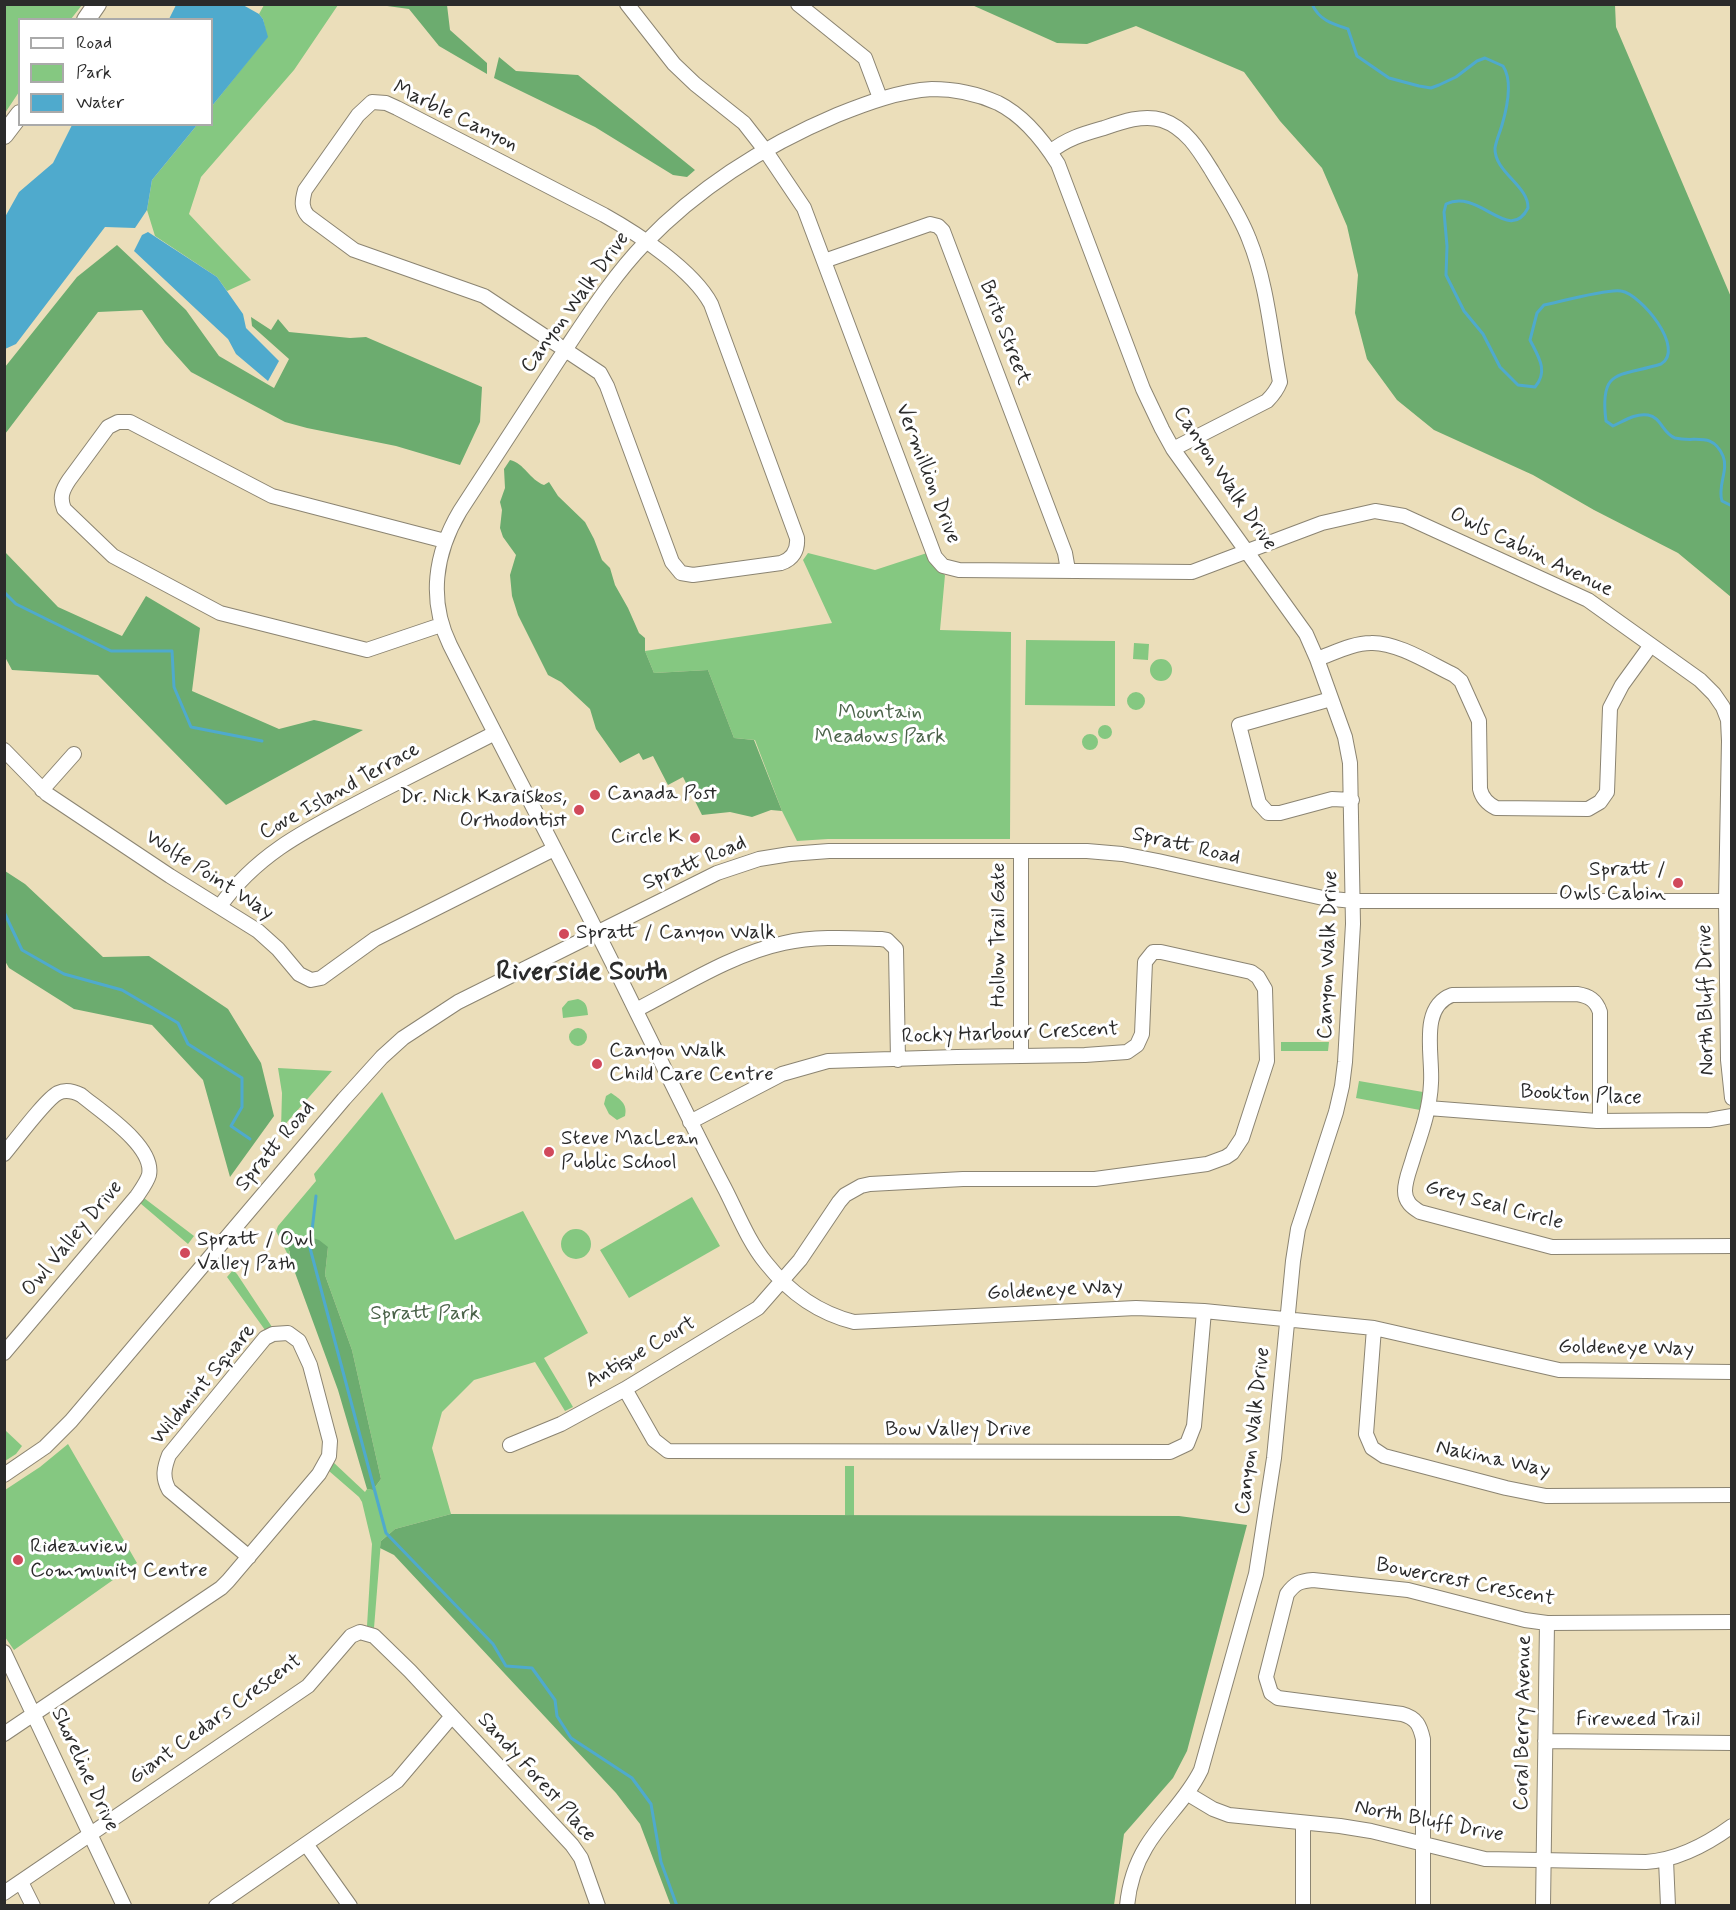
<!DOCTYPE html>
<html>
<head>
<meta charset="utf-8">
<style>
	body { margin:0 }
	#map { position:relative; width:1736px; height:1910px; overflow:hidden; background:#ebdeba; font-family:Mynerve,sans-serif }
	canvas { display:block }
	.frame { position:absolute; inset:0; border:6px solid #2b2b2b; pointer-events:none }
	.legend { position:absolute; left:18px; top:18px; width:195px; height:108px; box-sizing:border-box; background:#fff; border:2px solid #aaa; margin:0; padding:8px 10px; list-style:none; font-size:18px; color:#2b2b2b }
	.legend li { display:flex; align-items:center; gap:12px; height:30px }
	.legend b { width:30px; border:2px solid #aaa }
</style>
</head>
<body>
<div id="map">
<canvas width="1736" height="1910"></canvas>
<div class="frame"></div>
<ul class="legend">
<li><b style="height:8px;background:#fff"></b>Road</li>
<li><b style="height:16px;background:#85c881"></b>Park</li>
<li><b style="height:16px;background:#4faacd"></b>Water</li>
</ul>
</div>
<script>
const g = document.querySelector('canvas').getContext('2d');
g.lineJoin = 'round';
function fillPath(path, color) {
  g.fillStyle = color;
  g.fill(path, 'evenodd');
}
function stroke(path, color, width, dash) {
  g.strokeStyle = color;
  g.lineWidth = width;
  g.lineCap = dash ? 'butt' : 'round';
  g.setLineDash(dash || []);
  g.stroke(path);
}
function write(font, color, halo, rows, align = 'center') {
  g.font = font + ' Mynerve,sans-serif';
  g.lineWidth = 6;
  g.setLineDash([]);
  g.textBaseline = 'middle';
  g.strokeStyle = halo;
  g.fillStyle = color;
  for (const [text, x, y, turn = 0] of rows) {
    g.save();
    g.translate(x, y);
    g.rotate((+turn || 0) * Math.PI / 180);
    g.textAlign = isNaN(turn) ? turn : align;
    if (halo) g.strokeText(text, 0, 0);
    g.fillText(text, 0, 0);
    g.restore();
  }
}
fillPath(new Path2D(`
	M5,4l77,1 -11,14 -51,1 -1,72 -14,21z
	M264,5h74l-44,65 -93,107 -12,37 62,66 -24,11 -10,-14 -62,-41 -8,-26 5,-30 45,-55 15,-1v-18l55,-69 -4,-18 -4,-5z
	M808,553l67,17 52,-17 7,14 11,8 -5,55 71,2 -1,207h-182l-31,2 -15,-30 -27,-71 -21,-2 -26,-68 -54,3 -9,-22 187,-28 -29,-63z
	M1026,640l89,1v65l-90,-1z
	M1134,643l15,1 -1,16 -15,-1z
	M1150 670a11 11 0 1 1 22 0a11 11 0 1 1-22 0Z
	M1127 701a9 9 0 1 1 18 0a9 9 0 1 1-18 0Z
	M1098 732a7 7 0 1 1 14 0a7 7 0 1 1-14 0Z
	M1082 742a8 8 0 1 1 16 0a8 8 0 1 1-16 0Z
	M578,999c9,3 9,8 10,16l-25,3 -1,-10 6,-7z
	M569 1037a9 9 0 1 1 18 0a9 9 0 1 1-18 0Z
	M1281,1042h48l-1,9h-47z
	M278,1068l54,3 -51,58 1,-36z
	M1359,1081l64,11 -3,18 -64,-12z
	M382,1092l73,148 68,-29 65,122 -44,25 29,49 -8,4 -30,-49 -61,18 -32,32 -10,36 19,66 -56,15 -14,12 -7,87 -7,-2 5,-82 -10,-42 -3,-5 -30,-26 4,-9 32,30 2,-3 6,1 8,-11 -29,-129 -27,-75 3,-28 -39,4 1,8 -14,-28 2,-5 38,-45 -2,-7z
	M611,1093c9,6 17,11 14,23l-8,4 -8,-6 -5,-10 2,-8z
	M692,1197l28,49 -91,52 -29,-48z
	M144,1198l50,38 -6,8 -48,-41z
	M561 1244a15 15 0 1 1 30 0a15 15 0 1 1-30 0Z
	M233,1270l4,4 35,53 -7,3 -38,-53z
	M5,1430l17,16 -6,8 -11,7z
	M68,1444l69,119 -123,87 -9,-13v-147l35,-23z
	M845,1466h9v50l-9,-1z`), '#85c881');
fillPath(new Path2D(`
	M380,5h67l3,25 37,33v11l-48,-28 -30,-37z
	M972,5h643l1,22 115,270v300l-53,-44 -84,-43 -61,-35 -99,-45 -37,-30 -30,-41 -12,-46 3,-38 -11,-49 -25,-58 -42,-47 -36,-49 -108,-46 -49,18 -30,-1z
	M499,57l17,14 62,4 117,95 -8,7 -14,-2 -78,-48 -101,-49z
	M117,245l69,65 33,46 55,32 15,-29 -37,-33 -1,-9 20,13 7,-11 11,13 61,6 16,-1 116,50 -2,35 -20,43 -64,-19 -89,-18 -22,-6 -94,-50 -26,-29 -23,-33 -44,2 -93,122v-67l72,-90z
	M510,460c14,3 20,20 34,25l5,-3 9,14 27,26 9,17 8,21 8,8 5,17 13,23 11,25 6,5v13l9,22 54,-3 26,68 20,2 28,71 -11,-1 -19,7 -22,-5 -28,3 -19,-38 -15,8 -15,-29 -10,4 -4,-7 -19,10 -24,-34 -6,-20 -29,-27 -13,-7 -30,-60 -6,-19 -2,-21 6,-20 -13,-18 -3,-9 2,-18 -2,-8 5,-14 -1,-19z
	M5,552l53,55 64,29 24,-40 54,32 -8,63 87,38 35,-9 49,10 -137,75 -128,-130 -86,-5 -7,-13z
	M5,871l20,13 78,73 46,-1 79,53 33,54 13,53 -44,61 -27,-97 -51,-55 -78,-16 -65,-41 -4,-7z
	M307,1236l12,4 9,7 -3,28 27,75 29,129 -8,11 -6,-1 -29,-99 -48,-131 -1,-13 4,-7z
	M451,1514l728,2 68,9 -60,226 -14,27 -49,56 -10,71 -443,1 -31,-82 -24,-31 -222,-238 -14,-7 1,-7 14,-12z`), '#6cac6f');
fillPath(new Path2D(`
	M176,5h67l16,9 4,5 5,18 -56,69v-86l-43,-1z
	M72,125h125l-45,55 -5,30 -12,18 -30,-1 -89,117 -11,5v-132l14,-25 34,-29z
	M148,232l69,45 26,37 3,14 33,33 -11,20 -32,-27 -8,-15 -94,-88 8,-16z`), '#4faacd');
stroke(new Path2D(`
	M1312,4c7,16 20,20 36,25l9,27 32,22 30,8 12,2 8,-3 17,-8 21,-16 8,-3 18,8c10,15 4,42 -1,59 -2,7 -6,16 -7,23 -1,24 34,38 33,60 -19,37 -48,-20 -82,-4l-2,8 3,34 -1,29 18,36 19,23 17,33 18,18 17,2c14,-16 3,-31 -5,-47l7,-27 7,-8c15,-3 65,-17 77,-14 20,3 65,58 40,73 -41,13 -62,3 -55,57l7,5c11,-5 22,-13 35,-11 13,2 15,19 27,23 20,5 37,-7 48,18 6,14 -6,30 -1,45l10,5
	M4,592l12,12 95,47h61l2,36 17,40 71,14
	M4,912l18,38 42,24 58,16 56,33 10,21 54,34v29l-11,19 19,13
	M316,1196l-6,52 76,285 107,111 13,22 26,2 23,32 2,16 14,22 61,40 19,26 10,58 16,44`), '#4faacd', 3);
const minor = new Path2D(`
	M627,4l47,60 21,20 49,39 21,27 39,58 131,349 8,9 16,4 233,2 130,-49 53,-12 29,5 184,84 112,80 14,14 9,13 5,13 1,21 -3,160 2,159 4,38
	M798,4l67,54 15,40
	M372,102l14,1 11,5 207,107c34,19 89,55 107,89l86,234c1,12 -4,21 -16,25l-88,12 -12,-2 -9,-11 -65,-176 -7,-13 -116,-77 -130,-46 -46,-34c-7,-8 -6,-15 -3,-26l53,-75z
	M1050,152c18,-14 33,-18 54,-24 17,-6 39,-14 58,-8 24,8 37,30 50,51 13,22 28,44 37,68 18,44 22,96 31,143 -3,8 -7,13 -13,19l-94,48
	M824,261l106,-37 8,2 5,5 122,322 3,17
	M441,625l-74,25 -147,-37 -107,-57 -49,-47c-5,-12 -1,-20 5,-29l39,-53 10,-5h12l142,74 173,45
	M1317,659c17,-6 36,-16 54,-16 26,-1 60,21 83,32l7,6 18,40 1,68c2,9 8,15 16,19l92,1 12,-7 7,-10 3,-84 12,-23 29,-40
	M1331,699l-92,26 20,78 9,10h12l52,-14 20,1
	M4,750l43,44 123,82 88,55 20,18 21,25 12,6 10,-2 54,-39 179,-90
	M42,790l32,-36
	M220,906c40,-56 93,-79 151,-110 41,-21 82,-42 124,-63
	M636,1010c47,-24 96,-56 148,-67 32,-7 65,-5 97,-4l6,1 9,9 2,111
	M1021,1055v-203
	M1428,1108l169,13 112,-1 23,-4
	M1600,1121v-109c-4,-12 -11,-16 -23,-18l-125,1c-33,12 -19,60 -21,88 -1,25 -9,48 -17,72 -3,12 -9,24 -9,36 0,11 7,16 15,21l132,35 180,-1
	M4,1154c11,-13 42,-55 54,-61 8,-4 15,-2 23,2 19,16 74,51 68,80 -2,7 -8,15 -12,21l-133,157
	M1374,1328l-8,106 6,14 12,8 122,32 40,8 186,-1
	M625,1389l29,51 14,11 502,1 17,-8 7,-18 10,-115
	M510,1445l51,-21 64,-35 133,-81 42,-48 39,-58 6,-7 16,-9 9,-2 93,-5h132l112,-15 19,-7 6,-4 10,-15 25,-77 -2,-72 -7,-12 -7,-5 -90,-20h-8l-8,10 -3,72 -5,11 -10,7 -42,3 -128,2 -129,4 -46,13 -92,48
	M4,1475l41,-28 26,-26 273,-322 38,-42 21,-19 55,-36 259,-129 42,-14 31,-5 39,-3h258l35,3 36,7 165,37 30,3h379
	M4,1652l120,254
	M4,1734l217,-146 7,-7 91,-107 10,-18 1,-15 -20,-76 -11,-24 -11,-8 -15,1 -8,4 -96,117c-5,13 -7,22 0,35l80,67
	M1545,1741l187,2
	M1188,1794l25,15 16,6 111,11 31,5 114,28 161,3c32,-2 60,-17 86,-36
	M306,1844l44,62
	M1666,1860l2,46
	M21,1882l12,24
	M4,1893l304,-207 43,-50 9,-4 14,4 36,35 162,174 9,13 17,48
	M216,1906l181,-125 55,-65
	M1127,1906c2,-21 8,-41 19,-59 16,-27 41,-48 55,-77l55,-196 18,-116 19,-197 5,-32 38,-117 6,-26 3,-24 8,-138 -3,-161 -5,-26 -28,-78 -11,-25 -133,-185 -11,-20 -19,-40 -85,-225c-15,-24 -34,-48 -60,-61 -20,-9 -43,-14 -66,-14 -33,2 -65,14 -95,26 -71,30 -138,72 -192,128 -33,34 -59,76 -86,116 -33,51 -66,102 -99,152 -25,42 -32,89 -10,134 62,123 127,244 187,368 29,58 57,117 87,174 13,25 24,54 42,76 23,29 52,50 88,59l282,-14 68,3 170,17 185,42 173,2
	M1303,1906v-83
	M1423,1906v-167c-3,-13 -6,-21 -21,-25l-124,-16 -7,-5 -5,-16 21,-83c8,-11 13,-13 26,-14l95,10 117,30 22,3 185,-1
	M1543,1906l4,-283`);
const major = new Path2D(`
	M86,20l11,-16
	M4,135l16,-21`);
stroke(minor, '#8b8472', 16);
stroke(major, '#8b8472', 20);
stroke(minor, '#fff', 14);
stroke(major, '#fff', 18);
for (const [x, y, r, color] of [
	[595,795,6,"#d1495b"],
	[579,810,6,"#d1495b"],
	[695,838,6,"#d1495b"],
	[1678,883,6,"#d1495b"],
	[564,934,6,"#d1495b"],
	[597,1064,6,"#d1495b"],
	[549,1152,6,"#d1495b"],
	[185,1253,6,"#d1495b"],
	[18,1560,6,"#d1495b"]
]) {
  const dot = new Path2D();
  dot.arc(x, y, r, 0, 2 * Math.PI);
  g.fillStyle = color;
  g.fill(dot);
  stroke(dot, '#fff', 2);
}
write('21px', '#2b2b2b', '#fff', [
	["Marble Canyon",455,117,26],
	["Canyon Walk Drive",576,303,-54],
	["Brito Street",1004,333,69],
	["Vermillion Drive",927,474,69],
	["Canyon Walk Drive",1224,479,56],
	["Owls Cabin Avenue",1531,553,26],
	["Cove Island Terrace",340,792,-29],
	["Spratt Road",1186,847,13],
	["Spratt Road",695,864,-23],
	["Wolfe Point Way",209,876,33],
	["Hollow Trail Gate",1000,935,-90],
	["Canyon Walk Drive",1329,955,-88],
	["North Bluff Drive",1707,1000,-91],
	["Rocky Harbour Crescent",1010,1034,-2],
	["Bookton Place",1581,1096,3],
	["Spratt Road",276,1147,-50],
	["Grey Seal Circle",1494,1206,15],
	["Owl Valley Drive",73,1239,-50],
	["Goldeneye Way",1055,1291,-3],
	["Goldeneye Way",1626,1349,1],
	["Antique Court",641,1353,-30],
	["Wildmint Square",204,1385,-50],
	["Bow Valley Drive",958,1431],
	["Canyon Walk Drive",1254,1431,-83],
	["Nakina Way",1493,1460,12],
	["Bowercrest Crescent",1465,1583,11],
	["Giant Cedars Crescent",216,1720,-36],
	["Fireweed Trail",1638,1721],
	["Coral Berry Avenue",1524,1723,-89],
	["Shoreline Drive",84,1770,65],
	["Sandy Forest Place",536,1778,48],
	["North Bluff Drive",1429,1822,11]
]);
write('21px', '#4a6249', '#fff', [
	["Mountain",880,714],
	["Meadows Park",880,738],
	["Spratt Park",425,1315]
]);
write('21px', '#2b2b2b', '#fff', [
	["Canada Post",607,795],
	["Dr. Nick Karaiskos,",567,798,"right"],
	["Orthodontist",567,822,"right"],
	["Circle K",683,838,"right"],
	["Spratt /",1666,871,"right"],
	["Owls Cabin",1666,895,"right"],
	["Spratt / Canyon Walk",576,934],
	["Canyon Walk",609,1052],
	["Child Care Centre",609,1076],
	["Steve MacLean",561,1140],
	["Public School",561,1164],
	["Spratt / Owl",197,1241],
	["Valley Path",197,1265],
	["Rideauview",30,1548],
	["Community Centre",30,1572]
], 'left');
write('bold 27px', '#2b2b2b', '#fff', [
	["Riverside South",582,973]
]);
</script>
</body>
</html>
